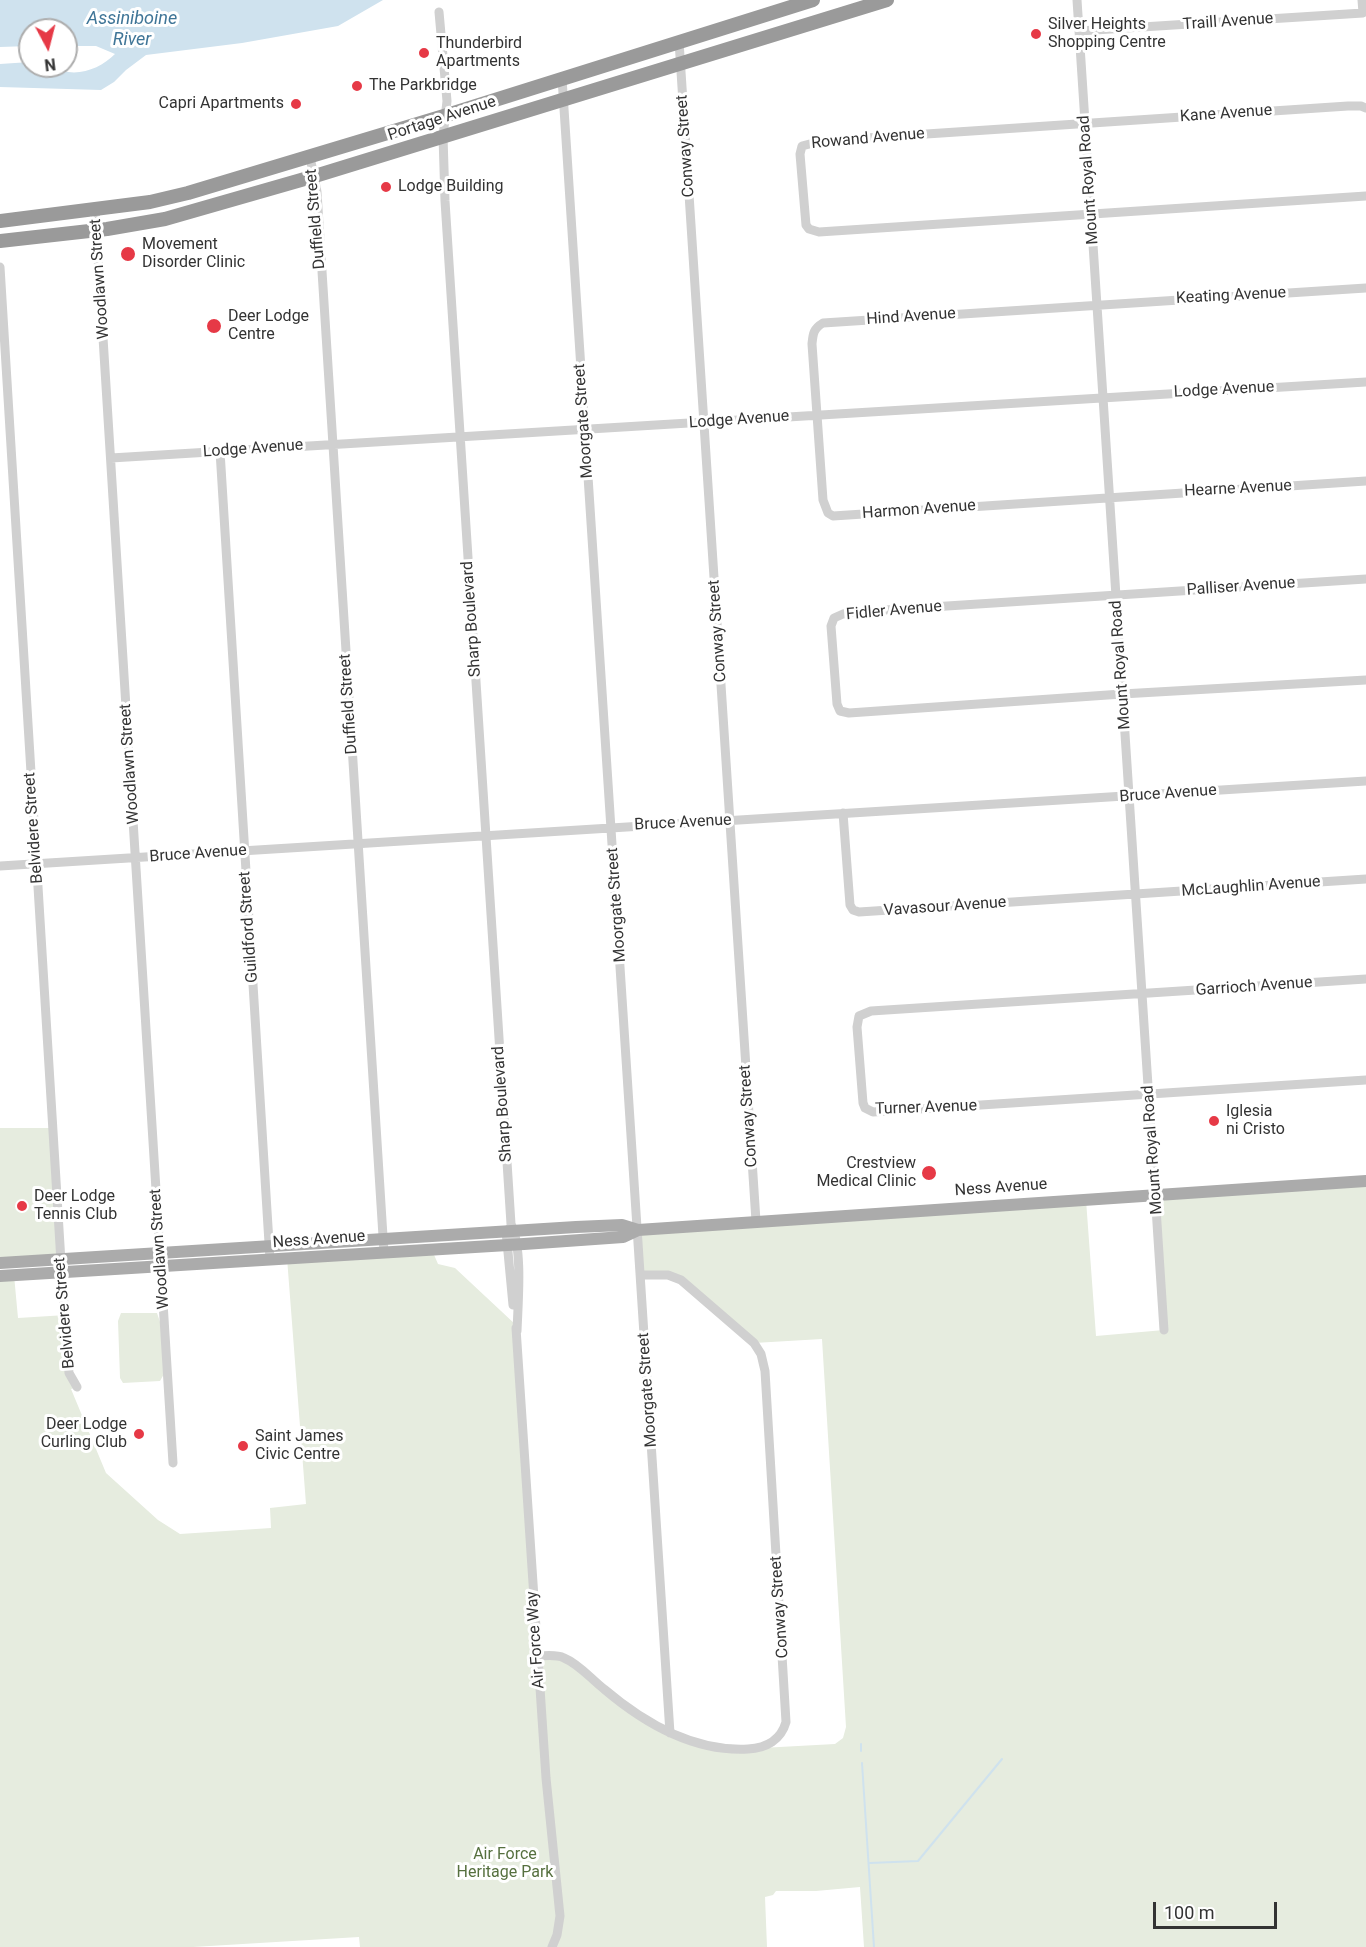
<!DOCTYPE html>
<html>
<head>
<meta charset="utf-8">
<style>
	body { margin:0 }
	#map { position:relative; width:1366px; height:1947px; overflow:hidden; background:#fff; font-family:Roboto,sans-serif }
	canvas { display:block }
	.north { position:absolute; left:18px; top:18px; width:60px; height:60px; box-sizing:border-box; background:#fff; border:2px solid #adadad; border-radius:50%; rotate:173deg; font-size:16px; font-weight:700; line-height:24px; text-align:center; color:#333 }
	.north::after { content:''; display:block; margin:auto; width:21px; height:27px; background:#e63946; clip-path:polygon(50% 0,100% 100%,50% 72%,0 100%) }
	.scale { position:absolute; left:1153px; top:1902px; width:124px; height:27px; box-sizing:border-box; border:3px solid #333; border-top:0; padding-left:8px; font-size:18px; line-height:21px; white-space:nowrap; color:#333; -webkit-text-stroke:4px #fff; paint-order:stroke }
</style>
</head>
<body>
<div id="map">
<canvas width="1366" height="1947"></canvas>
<div class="north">N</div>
<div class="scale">100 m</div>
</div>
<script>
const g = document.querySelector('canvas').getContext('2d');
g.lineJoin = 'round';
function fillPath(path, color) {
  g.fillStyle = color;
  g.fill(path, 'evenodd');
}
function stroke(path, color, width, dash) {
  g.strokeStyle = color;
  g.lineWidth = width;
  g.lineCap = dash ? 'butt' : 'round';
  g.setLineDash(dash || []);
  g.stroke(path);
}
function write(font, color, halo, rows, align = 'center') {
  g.font = font + ' Roboto,sans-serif';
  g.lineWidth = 6;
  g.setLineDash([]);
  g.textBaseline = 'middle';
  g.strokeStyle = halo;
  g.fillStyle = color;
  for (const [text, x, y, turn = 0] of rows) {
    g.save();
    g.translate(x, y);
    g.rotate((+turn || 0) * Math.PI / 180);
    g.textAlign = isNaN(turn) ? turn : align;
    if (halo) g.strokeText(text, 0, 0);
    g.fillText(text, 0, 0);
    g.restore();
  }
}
fillPath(new Path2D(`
	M0,1128h52l9,131 -61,4z
	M1366,1182v765h-502l-4,-60 -44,4h-40l-3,4 -8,2 2,50h-407l-1,-10 -166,10h-193v-671l14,-1 4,43 48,-3 3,58 8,14 -6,2 35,84 52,47 22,14 91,-6 -1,-20 36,-4 -19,-246 145,-8 6,14 17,4 61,57 21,331 18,-1 48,34 84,51 74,8 74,-4 8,-6 3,-11 -24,-388 -68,4 -73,-63 -40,-5 -3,-45 448,-30 10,136 68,-6 -10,-135z
	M121,1313h36l4,12 3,49 -4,7 -37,2 -3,-5 -2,-57z`), '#e6ecdf');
fillPath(new Path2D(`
	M0,0h383l-45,26 -96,17 -96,12 -20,15 -12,12 -13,8 -101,-3v-23l30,-2v4c6,0 13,-1 19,0 5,1 9,4 14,5 19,5 39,-4 52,-17l-19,-8h-30v-16h-36v16l-30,1z`), '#cfe2ee');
stroke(new Path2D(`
	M861,1744v7
	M862,1763l12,184
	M870,1863l48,-2 84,-102`), '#cfe2ee', 2);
stroke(new Path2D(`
	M1077,0l87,1330
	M439,12l8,89 -4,35 2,65 66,1023c12,25 7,78 6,107
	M1079,31l284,-18 -1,-13
	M679,41l77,1180
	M562,78l108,1655
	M1366,108l-5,-2h-13l-527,35 -19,5 -2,8 6,71 3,4 10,3 547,-36
	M310,157l7,35 67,1060
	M95,209l78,1254
	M0,267l62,1011 7,95 8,14
	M1366,288l-543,35c-10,6 -10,11 -11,21l11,156 5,13 5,3 533,-35
	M220,451l50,808
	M111,458l1255,-76
	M1366,579l-512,33 -11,2 -9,4 -3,8 6,78 3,7 9,2 273,-19 244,-14
	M843,813l7,92 3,5 6,2 507,-33
	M0,866l1366,-85
	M1366,979l-495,32 -12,5 -2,11 6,76 2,5 8,4 493,-32
	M510,1228l-4,3 7,74
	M516,1328l30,450 14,138 -3,19 -5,12
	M537,1656c9,0 19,-2 27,2 15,6 27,21 40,31 40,34 90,63 144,60 18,-1 33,-9 38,-27l-21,-351 -4,-17 -7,-11 -73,-63 -13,-5h-27`), '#d0d0d0', 9);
stroke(new Path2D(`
	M0,1263l576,-36 46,-2 16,5 728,-49
	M0,1276l524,-32 99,-7 15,-7`), '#ababab', 12);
stroke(new Path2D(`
	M0,221l150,-19 38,-9 256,-77 369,-116
	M0,241l107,-12 58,-10 150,-43 572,-176`), '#9a9a9a', 14);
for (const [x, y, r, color] of [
	[1036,34,6,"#e63946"],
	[424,53,6,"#e63946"],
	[357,86,6,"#e63946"],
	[296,104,6,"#e63946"],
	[386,187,6,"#e63946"],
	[128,254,8,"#e63946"],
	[214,326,8,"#e63946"],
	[1214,1121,6,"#e63946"],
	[929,1173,8,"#e63946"],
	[22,1206,6,"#e63946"],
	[139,1434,6,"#e63946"],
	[243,1446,6,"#e63946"]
]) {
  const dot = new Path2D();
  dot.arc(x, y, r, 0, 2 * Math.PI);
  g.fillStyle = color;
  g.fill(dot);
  stroke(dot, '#fff', 2);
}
write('16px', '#333', '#fff', [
	["Traill Avenue",1228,22,-4],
	["Kane Avenue",1226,114,-4],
	["Portage Avenue",442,119,-18],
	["Rowand Avenue",868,139,-5],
	["Conway Street",686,146,-94],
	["Mount Royal Road",1089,180,-94],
	["Duffield Street",316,219,-95],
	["Woodlawn Street",100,279,-94],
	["Keating Avenue",1231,296,-3],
	["Hind Avenue",911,317,-4],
	["Lodge Avenue",1224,390,-3],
	["Lodge Avenue",739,420,-4],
	["Moorgate Street",584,421,-94],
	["Lodge Avenue",253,449,-4],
	["Hearne Avenue",1238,489,-3],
	["Harmon Avenue",919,510,-4],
	["Palliser Avenue",1241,587,-4],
	["Fidler Avenue",894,611,-5],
	["Sharp Boulevard",472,619,-94],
	["Conway Street",718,631,-94],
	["Mount Royal Road",1121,665,-94],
	["Duffield Street",349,704,-94],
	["Woodlawn Street",130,764,-94],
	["Bruce Avenue",1168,794,-4],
	["Bruce Avenue",683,823,-3],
	["Belvidere Street",34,828,-94],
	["Bruce Avenue",198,854,-4],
	["McLaughlin Avenue",1251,887,-4],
	["Moorgate Street",617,905,-94],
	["Vavasour Avenue",945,907,-4],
	["Guildford Street",249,927,-94],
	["Garrioch Avenue",1254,987,-4],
	["Sharp Boulevard",503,1104,-94],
	["Turner Avenue",926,1108,-2],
	["Conway Street",749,1116,-94],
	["Mount Royal Road",1153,1150,-94],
	["Ness Avenue",1001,1188,-4],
	["Ness Avenue",319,1240,-4],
	["Woodlawn Street",160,1249,-94],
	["Belvidere Street",65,1313,-95],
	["Moorgate Street",648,1390,-94],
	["Conway Street",780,1607,-94],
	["Air Force Way",536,1640,-94]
]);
write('16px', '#333', '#fff', [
	["Silver Heights",1048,25],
	["Shopping Centre",1048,43],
	["Thunderbird",436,44],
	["Apartments",436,62],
	["The Parkbridge",369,86],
	["Capri Apartments",284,104,"right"],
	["Lodge Building",398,187],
	["Movement",142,245],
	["Disorder Clinic",142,263],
	["Deer Lodge",228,317],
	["Centre",228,335],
	["Iglesia",1226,1112],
	["ni Cristo",1226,1130],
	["Crestview",916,1164,"right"],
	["Medical Clinic",916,1182,"right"],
	["Deer Lodge",34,1197],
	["Tennis Club",34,1215],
	["Deer Lodge",127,1425,"right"],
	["Curling Club",127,1443,"right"],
	["Saint James",255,1437],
	["Civic Centre",255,1455]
], 'left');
write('16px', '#56703f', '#fff', [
	["Air Force",505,1855],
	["Heritage Park",505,1873]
]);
write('italic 18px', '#3f7597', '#fff', [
	["Assiniboine",132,19],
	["River",132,40]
]);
</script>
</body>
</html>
